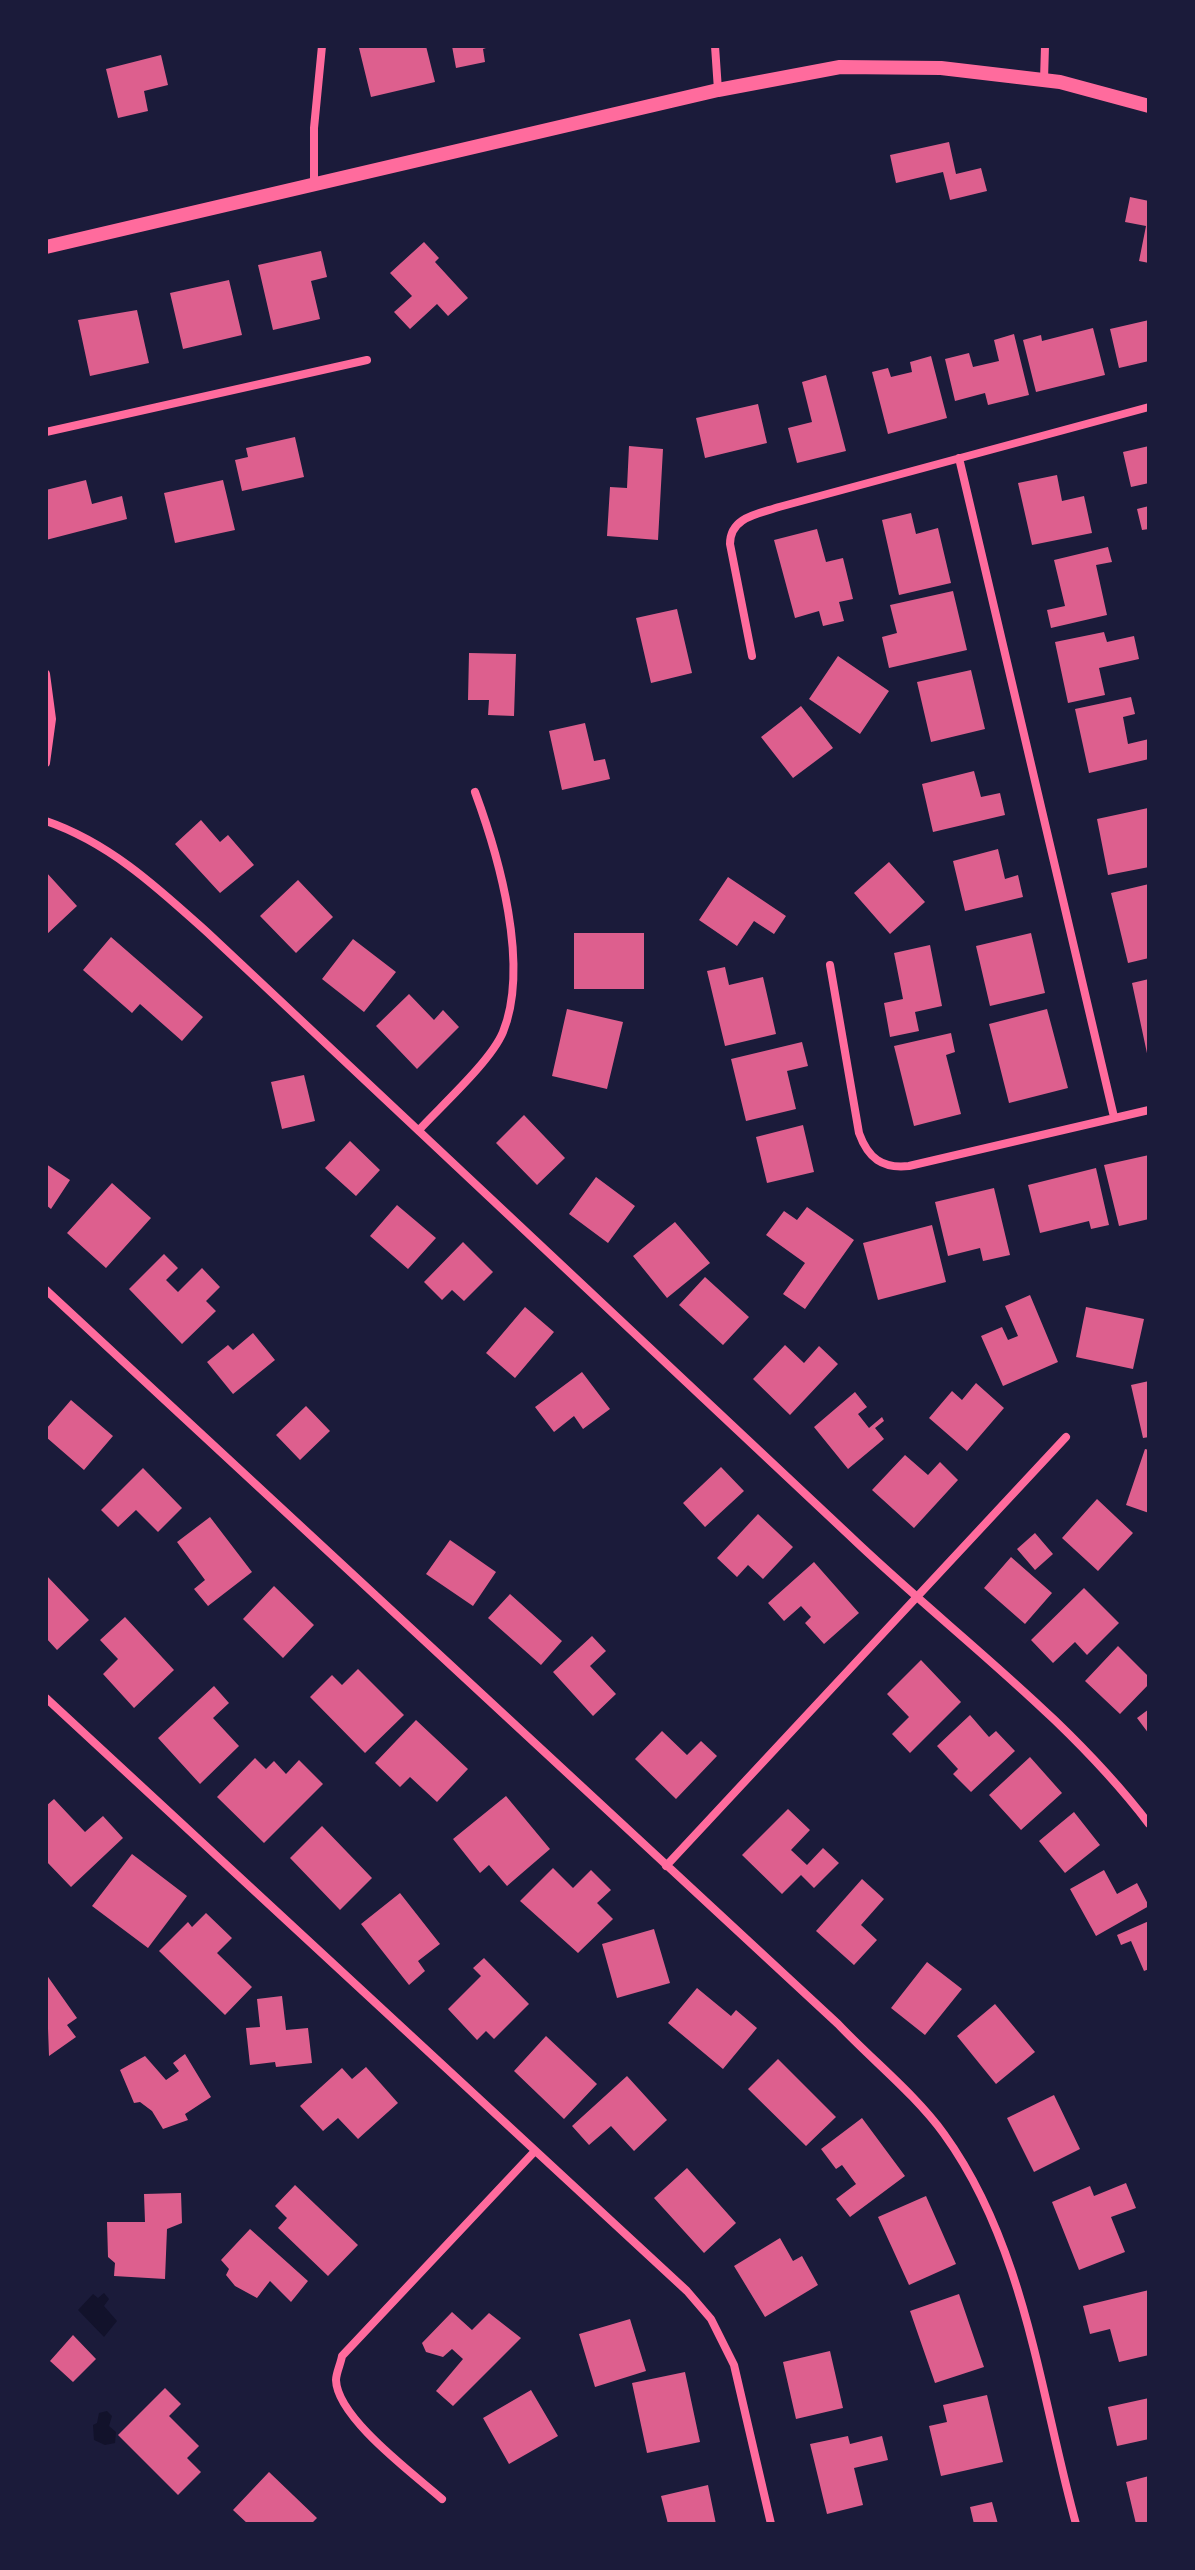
<!DOCTYPE html>
<html>
<head>
<meta charset="utf-8">
<style>
	body { margin:0 }
	#map { position:relative; width:1195px; height:2570px; overflow:hidden; background:#1b1b3a; font-family:"Work Sans",sans-serif }
	canvas { display:block }
	.frame { position:absolute; inset:0; border:48px solid #1b1b3a; pointer-events:none }
</style>
</head>
<body>
<div id="map">
<canvas width="1195" height="2570"></canvas>
<div class="frame"></div>
</div>
<script>
const g = document.querySelector('canvas').getContext('2d');
g.lineJoin = 'round';
function fillPath(path, color) {
  g.fillStyle = color;
  g.fill(path, 'evenodd');
}
function stroke(path, color, width, dash) {
  g.strokeStyle = color;
  g.lineWidth = width;
  g.lineCap = dash ? 'butt' : 'round';
  g.setLineDash(dash || []);
  g.stroke(path);
}
fillPath(new Path2D(`
	M104,2293l5,6 -5,7 13,15 -13,16 -26,-27 15,-16 5,4z
	M107,2411l5,5 -3,10 7,6 -1,11 -10,2 -11,-5 -1,-15 4,-2 2,-10z`), '#12122b');
fillPath(new Path2D(`
	M367,46h59l9,36 -64,15 -12,-49z
	M452,46h36l1,1 -6,2 2,13 -29,6z
	M161,55l7,30 -24,6 4,20 -30,7 -12,-49z
	M949,142l7,32 25,-6 6,23 -37,9 -7,-28 -47,11 -6,-28z
	M1130,197l19,4v62l-10,-2 7,-35 -21,-4z
	M424,242l15,16 -4,4 33,36 -20,18 -11,-12 -27,25 -16,-17 18,-16 -22,-23z
	M321,251l6,26 -16,4 9,38 -47,11 -15,-65z
	M229,280l13,55 -59,14 -13,-56z
	M137,310l12,53 -59,13 -12,-56z
	M1149,320v41l-30,7 -9,-39z
	M1093,328l12,47 -69,17 -13,-52 18,-5 1,6z
	M1014,334l15,61 -41,10 -3,-12 -30,8 -10,-42 24,-6 4,14 26,-6 -5,-21z
	M931,356l16,62 -59,16 -16,-62 16,-4 3,9 21,-5 -2,-10z
	M826,375l20,76 -49,12 -9,-35 24,-6 -10,-40z
	M758,404l9,39 -62,15 -9,-40z
	M295,437l9,40 -62,14 -7,-31 13,-3 -2,-9z
	M629,446l34,3 -5,91 -51,-4 3,-49 17,1z
	M1149,446v37l-18,4 -8,-35z
	M1057,475l5,26 22,-5 8,37 -60,12 -14,-62z
	M86,480l6,24 30,-8 5,23 -81,21v-50z
	M223,480l12,50 -60,13 -11,-50z
	M1149,506v23l-7,1 -5,-21z
	M911,513l5,21 22,-6 13,55 -52,12 -17,-75z
	M817,529l9,33 17,-4 10,41 -14,3 5,19 -21,5 -4,-15 -24,7 -21,-78z
	M1108,547l4,15 -16,3 11,50 -56,13 -4,-18 18,-4 -11,-46z
	M953,591l14,59 -78,18 -7,-31 15,-4 -7,-28z
	M677,609l15,64 -41,10 -15,-65z
	M1104,632l3,10 27,-6 5,23 -40,9 6,27 -37,8 -13,-61z
	M469,653l47,1 -2,62 -26,-1 1,-15h-21z
	M838,656l51,35 -29,43 -51,-35z
	M971,670l14,59 -54,13 -14,-60z
	M1131,697l4,17 -12,3 5,27 21,-5v20l-60,14 -14,-64z
	M801,706l32,42 -40,30 -32,-41z
	M585,723l9,38 11,-2 5,20 -48,11 -13,-59z
	M974,771l7,26 19,-4 5,22 -72,17 -11,-48z
	M1148,808l1,59 -41,8 -11,-56z
	M201,820l19,22 8,-7 26,30 -34,28 -45,-49z
	M998,849l7,30 13,-4 5,22 -58,14 -12,-50z
	M889,862l36,40 -35,32 -36,-41z
	M46,872l31,34 -31,29z
	M728,877l58,39 -12,18 -20,-13 -17,25 -38,-26z
	M298,880l35,37 -37,36 -36,-37z
	M1149,884v74l-21,5 -17,-70z
	M574,933h70v56h-70z
	M1031,933l14,60 -55,13 -14,-60z
	M111,937l92,80 -21,24 -42,-37 -8,9 -49,-43z
	M353,939l43,33 -32,40 -42,-33z
	M930,945l12,61 -27,6 4,19 -29,6 -6,-34 19,-4 -9,-46z
	M725,967l4,18 34,-8 13,57 -51,12 -18,-75z
	M1149,979v79h-1l-16,-75z
	M409,994l25,26 9,-10 16,17 -42,42 -41,-43z
	M567,1009l56,13 -16,67 -55,-13z
	M1047,1009l21,79 -59,15 -20,-79z
	M951,1033l4,19 -9,3 15,59 -47,12 -20,-80z
	M802,1042l6,24 -21,5 9,38 -50,12 -15,-62z
	M304,1075l11,46 -33,8 -11,-47z
	M524,1115l41,43 -28,27 -41,-42z
	M803,1125l11,47 -47,11 -11,-46z
	M350,1141l30,29 -24,26 -31,-28z
	M1149,1155v64l-30,7 -15,-61z
	M46,1164l24,16 -19,29 -5,-4z
	M1096,1168l13,57 -18,4 -2,-8 -49,12 -12,-48z
	M596,1177l39,29 -27,37 -39,-29z
	M112,1183l39,35 -45,50 -39,-35z
	M994,1188l16,67 -27,6 -3,-13 -32,8 -13,-54z
	M397,1205l39,33 -28,31 -38,-33z
	M807,1207l47,33 -49,69 -22,-15 22,-31 -39,-28 18,-24 13,9z
	M675,1222l35,41 -43,35 -34,-42z
	M932,1225l14,57 -68,18 -15,-57z
	M463,1242l30,30 -29,29 -12,-11 -10,10 -18,-18z
	M164,1254l14,14 -12,12 12,12 24,-24 18,19 -14,14 10,10 -34,33 -53,-55z
	M705,1277l44,40 -26,28 -44,-40z
	M1030,1295l28,67 -55,24 -22,-50 21,-9 6,13 10,-4 -13,-30z
	M525,1307l29,25 -39,46 -29,-25z
	M1086,1307l58,12 -11,50 -57,-12z
	M253,1333l22,27 -42,34 -26,-32 21,-17 5,5z
	M785,1345l19,18 15,-17 19,18 -48,51 -37,-36z
	M582,1372l28,37 -27,20 -9,-13 -20,16 -19,-25z
	M1149,1381v56l-6,1 -12,-53z
	M976,1383l28,25 -37,43 -38,-33 23,-27 10,9z
	M855,1392l12,15 -9,7 11,14 13,-11 2,4 -9,7 9,11 -36,30 -34,-42z
	M71,1400l42,36 -29,34 -38,-33v-8z
	M306,1406l24,25 -30,29 -24,-25z
	M1145,1449l4,1v63l-23,-8z
	M905,1455l23,20 12,-13 18,18 -44,48 -42,-38z
	M721,1467l23,24 -39,36 -22,-24z
	M143,1468l39,40 -24,24 -22,-22 -18,17 -17,-17z
	M1097,1499l36,34 -35,38 -36,-33z
	M758,1514l35,33 -30,32 -15,-14 -11,12 -20,-19z
	M210,1517l42,55 -44,34 -14,-17 11,-9 -28,-38z
	M1035,1533l18,21 -18,16 -18,-21z
	M450,1540l46,32 -23,34 -47,-32z
	M1011,1557l41,36 -27,31 -41,-36z
	M814,1562l45,51 -35,31 -19,-21 6,-6 -10,-11 -17,15 -16,-18z
	M46,1575l43,45 -32,30 -11,-12z
	M274,1586l40,39 -31,33 -40,-39z
	M1084,1588l35,35 -32,32 -12,-13 -22,21 -22,-23z
	M510,1594l52,47 -21,24 -53,-47z
	M125,1617l49,53 -40,38 -31,-34 15,-15 -18,-19z
	M592,1636l14,15 -16,15 26,28 -23,22 -40,-44z
	M1118,1646l31,31v7l-29,30 -35,-33z
	M921,1660l40,42 -51,51 -18,-19 17,-17 -22,-23z
	M358,1669l46,46 -39,38 -55,-56 22,-22 10,10z
	M214,1686l15,17 -16,15 26,28 -39,38 -42,-46z
	M1149,1709v25l-12,-16z
	M970,1715l19,22 7,-6 19,20 -44,41 -18,-18 5,-5 -21,-23z
	M416,1720l52,49 -31,33 -27,-25 -10,10 -25,-24z
	M662,1731l25,24 14,-14 16,15 -41,43 -41,-40z
	M1030,1757l32,36 -41,37 -32,-35z
	M255,1758l11,11 8,-8 12,13 13,-14 24,24 -59,59 -47,-46z
	M506,1796l44,53 -43,37 -18,-21 -9,8 -27,-34z
	M54,1799l31,33 18,-16 20,22 -52,49 -25,-26v-55z
	M788,1809l22,21 -19,20 16,15 16,-17 16,15 -25,25 -13,-13 -19,19 -40,-39z
	M1074,1812l26,33 -35,28 -26,-32z
	M322,1826l50,52 -32,32 -50,-52z
	M132,1854l55,42 -39,52 -56,-42z
	M553,1868l20,20 18,-18 20,20 -14,13 16,16 -35,34 -58,-52z
	M1104,1870l13,24 20,-11 12,23 -53,30 -26,-47z
	M862,1879l22,20 -23,26 16,15 -23,25 -38,-34z
	M400,1893l40,51 -22,17 7,10 -16,14 -48,-61z
	M206,1913l26,25 -15,15 35,34 -27,28 -66,-64 29,-29 4,5z
	M1149,1921v48l-5,2 -13,-30 -10,4 -4,-10z
	M654,1929l16,54 -53,15 -15,-54z
	M484,1958l45,46 -35,35 -8,-8 -9,9 -29,-31 33,-33 -8,-8z
	M927,1962l35,27 -37,46 -34,-27z
	M46,1974l31,44 -10,7 9,12 -27,19z
	M697,1988l34,28 5,-6 21,18 -34,41 -55,-46z
	M282,1996l4,34 22,-2 4,35 -36,4 -1,-5 -25,3 -4,-37 14,-1 -3,-28z
	M995,2004l40,48 -39,32 -39,-48z
	M546,2036l51,48 -33,35 -50,-48z
	M185,2054l26,43 -26,17 3,6 -25,9 -11,-18 -12,-9 -6,1 -14,-33 25,-14 21,24 13,-9 -6,-8z
	M778,2059l58,58 -30,29 -58,-57z
	M366,2067l32,36 -40,36 -20,-21 -15,13 -23,-25 42,-38 10,11z
	M627,2076l40,44 -33,31 -23,-25 -22,19 -17,-19z
	M1054,2095l26,54 -46,23 -27,-54z
	M862,2118l43,58 -55,41 -14,-18 20,-15 -14,-19 -6,4 -15,-20z
	M687,2168l49,55 -32,30 -50,-55z
	M1126,2183l10,25 -25,9 14,35 -46,18 -27,-68 38,-16 4,10z
	M295,2185l63,60 -30,31 -50,-48 9,-10 -12,-12z
	M181,2193l1,30 -15,6 -2,50 -51,-3 1,-13 -7,-6 -1,-35h38l-1,-28z
	M926,2196l30,68 -47,21 -31,-68z
	M250,2229l58,52 -17,21 -21,-21 -13,17 -22,-12 -9,-11 3,-6 -8,-9z
	M780,2238l13,23 9,-5 16,29 -53,32 -31,-51z
	M1149,2290v65l-30,7 -9,-33 -20,5 -7,-28z
	M959,2294l25,73 -49,16 -25,-72z
	M452,2312l20,18 17,-17 32,25 -68,68 -17,-15 27,-32 -11,-10 -9,8 -17,-5 -4,-9z
	M630,2319l16,52 -51,16 -16,-53z
	M73,2335l23,24 -23,23 -23,-21z
	M830,2351l13,57 -47,11 -13,-57z
	M685,2372l15,70 -53,11 -15,-70z
	M165,2388l16,16 -12,12 30,30 -12,12 14,14 -23,23 -60,-60z
	M531,2390l27,46 -49,28 -26,-46z
	M987,2395l16,67 -62,14 -12,-50 18,-4 -4,-17z
	M1149,2398v41l-32,7 -9,-39z
	M848,2436l2,8 32,-8 6,24 -34,8 9,37 -36,9 -17,-70z
	M269,2472l48,46 -6,6h-63l-15,-14z
	M1149,2476v48h-13l-10,-42z
	M708,2485l8,39h-48l-7,-28z
	M992,2502l6,22h-24l-4,-17z`), '#dd5f8e');
stroke(new Path2D(`
	M715,46l3,44
	M1044,80l1,-34
	M314,185v-57l8,-82
	M46,432l321,-72
	M959,458l155,659
	M752,656l-22,-112c0,-27 28,-30 49,-37l370,-100
	M46,674l6,45 -6,44
	M46,821c64,22 112,67 162,112 214,200 427,401 641,602 99,95 216,179 300,289
	M830,965l29,168c9,25 23,36 50,33l240,-56
	M419,1130c23,-25 72,-69 84,-98 27,-67 -4,-175 -28,-240
	M46,1290l792,734c34,36 77,70 106,110 81,112 96,259 132,390
	M46,1698l641,593 24,28 23,46 37,159
	M666,1866l400,-429
	M442,2499c-27,-24 -105,-81 -106,-119 0,-7 5,-17 6,-24l192,-204`), '#ff6b9d', 8);
stroke(new Path2D(`
	M46,247l672,-157 122,-23 101,1 119,14 89,24`), '#ff6b9d', 14);
</script>
</body>
</html>
